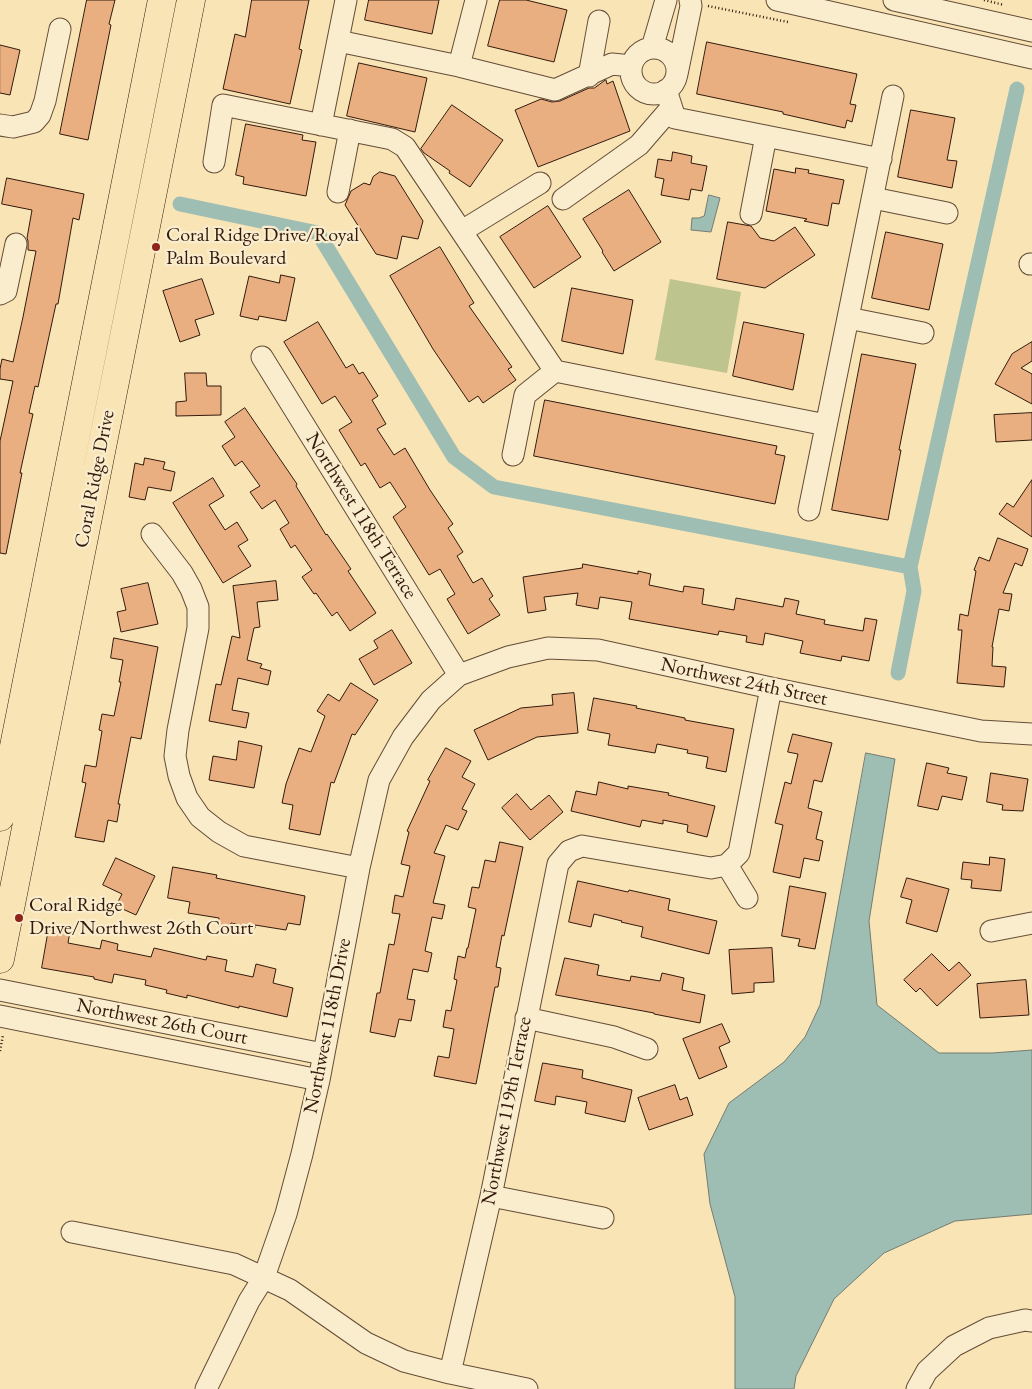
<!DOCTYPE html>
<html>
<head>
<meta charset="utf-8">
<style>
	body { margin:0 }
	canvas { display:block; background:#f8e4b4 }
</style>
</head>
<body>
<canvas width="1032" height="1389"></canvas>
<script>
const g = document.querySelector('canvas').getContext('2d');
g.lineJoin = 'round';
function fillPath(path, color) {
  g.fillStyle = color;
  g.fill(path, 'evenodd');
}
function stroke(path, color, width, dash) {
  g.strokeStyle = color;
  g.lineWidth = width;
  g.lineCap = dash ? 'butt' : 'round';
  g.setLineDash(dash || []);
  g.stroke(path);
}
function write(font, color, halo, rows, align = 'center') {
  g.font = font + ' "EB Garamond",serif';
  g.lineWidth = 4.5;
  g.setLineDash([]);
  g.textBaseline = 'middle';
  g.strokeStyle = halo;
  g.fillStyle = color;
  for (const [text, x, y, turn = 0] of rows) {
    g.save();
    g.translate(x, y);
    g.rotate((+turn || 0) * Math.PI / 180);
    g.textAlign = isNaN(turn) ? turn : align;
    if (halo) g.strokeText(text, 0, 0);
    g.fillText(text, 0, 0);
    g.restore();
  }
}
fillPath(new Path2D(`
	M670,279l71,13 -14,81 -72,-13z`), '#bdc48d');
const water = new Path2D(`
	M709,195l11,3 -9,34 -20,-2 1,-12h7l5,-2z
	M866,753l29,6 -26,162 8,84 62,48h53l40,-3v164l-77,7 -71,32 -50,46 -38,77 -2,13h-59v-92l-25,-93 -6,-50 25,-51 55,-41 21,-25 15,-32z`);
fillPath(water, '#9fbeb3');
stroke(water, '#747c71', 1);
stroke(new Path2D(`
	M180,204l138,29 136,224 40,30 416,80 107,-478
	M898,673l16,-82 -4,-24`), '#9fbeb3', 15);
const building = new Path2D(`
	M87,0h28l-6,24 2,1 -23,115 -28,-6z
	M252,0h57l-10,49 3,1 -12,54 -67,-15 12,-55 10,3z
	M369,0h70l-7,34 -67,-14z
	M500,0h26l41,10 -13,52 -66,-16z
	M707,42l150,32 -7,30 6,1 -4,17 -5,-2 -2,8 -62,-14v-2l-86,-18z
	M0,45l20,5 -10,45 -10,-2z
	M359,63l68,15 -12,54 -68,-16z
	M606,80l1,4 6,-3 17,50 -92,36 -23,-57 26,-11 11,3 8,-1 29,-13h5z
	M452,105l51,35 -33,47 -21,-14 1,-2 -26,-18 -3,-4z
	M911,110l44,8 -8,42 10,1 -5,27 -54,-11z
	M246,124l57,11 -1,5 14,2 -10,54 -63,-12 1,-7 -8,-2z
	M673,152l19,4 -1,7 16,3 -5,25 -11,-2 -2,11 -28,-5 3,-16 -9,-2 3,-18 13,2z
	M796,168l13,2 -1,3 36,7 -5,24 -7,-1 -4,23 -24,-5 3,-2 -41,-8 8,-42 21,4z
	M380,172l15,4 28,45 -5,18 -16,-3 -5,23 -21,-5 -31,-49 6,-14 13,-8 6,2 3,-8z
	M7,178l77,16 -5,26 -6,-2 -15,86h-2l-18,83 -3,-1 -6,27 4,1 -13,59h2l-16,81 -6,-1v-112l13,-60 -13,-2v-10l2,-10 11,3 10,-45 13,-66 -8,-1v-9l-1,-3 5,-28 -30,-6z
	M629,190l32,52 -47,29 -12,-19 1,-1 -20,-32z
	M548,206l33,51 -47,31 -34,-51z
	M728,222l23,4 9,12 14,3 21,-14 20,28 -50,33 -48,-9z
	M886,232l57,12 -14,66 -57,-12z
	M440,247l34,56 -5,3 43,61 -4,2 8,11 -33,23 -5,-7 -9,6 -36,-53 -43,-73z
	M281,275l14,3 -9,43 -27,-5 -1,4 -18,-4 9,-40 30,7z
	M202,279l12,35 -19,6 5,15 -20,7 -17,-51z
	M572,288l61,12 -10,54 -61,-13z
	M318,322l28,46 7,-4 6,10 4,-2 15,24 -6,4 14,24 -9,5 17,26 11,-7 25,42 23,34 -5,4 15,24 -6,4 16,27 9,-5 11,18 -4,3 11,16 -32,19 -21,-35 8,-5 -15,-25 -11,6 -36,-58 13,-10 -16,-25 -10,6 -15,-25 -4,3 -22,-36 13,-8 -17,-26 -13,8 -38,-62z
	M744,322l60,12 -11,56 -60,-14z
	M1032,342v19l-11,7 11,6v30l-37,-20 17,-30z
	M862,354l54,10 -17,86h2l-13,70 -56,-10z
	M185,373h21l1,13h14v29l-45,1v-14l10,-1z
	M545,400l232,46 -2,8 10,2 -10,48 -241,-48z
	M245,408l52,76 -1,2 30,49 1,-1 24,35 -3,2 28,42 -26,18 -13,-19 -5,4 -16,-23 -2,1 -12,-17 10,-7 -17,-25 -4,3 -11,-19 9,-6 -14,-23 -13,9 -12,-17 10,-6 -18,-25 -7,5 -13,-20 13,-9 -10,-15z
	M1032,413v27l-36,2 -2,-27z
	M145,458l20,4 -2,7 12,3 -4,19 -23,-4 -3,13 -16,-3 6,-34 8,2z
	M213,478l11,18 -15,9 16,25 12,-8 11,18 -10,6 13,20 -28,17 -50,-80z
	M1032,480v57l-33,-23 8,-11 6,4z
	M998,538l30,11 -6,17 -7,-3 -12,30 9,1 -3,17 -10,-2 -7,38h1l-1,19 14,1 -2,20 -47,-4 5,-53h-4l2,-16 8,2 8,-45 -2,-1 5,-13 10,4z
	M583,564l55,10v-3l13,3 -2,11 34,7 1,-6 20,3 -2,15 32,6 2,-12 47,9 2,-9 14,3 -3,13 29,6 -1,4 39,7 2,-13 12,2 -8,41 -27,-5 -1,5 -41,-8 3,-12 -38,-8 -2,12 -17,-3 1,-6 -28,-5 -1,4 -89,-16 3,-17 -32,-5 -2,12 -22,-4 2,-12 -34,4 2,13 -18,3 -5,-36 59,-9z
	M276,581l2,19 -21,2 3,25 -6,1 -7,32 15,4 -2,4 11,3 -3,14 -30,-7 -6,32 17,3 -3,15 -37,-7 7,-37 5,1 11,-49 8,2 -7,-52z
	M148,583l10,41 -37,8 -4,-20 9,-2 -5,-21z
	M392,630l20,33 -38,22 -15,-26 19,-11 -4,-7z
	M114,638l44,9 -17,92 -10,-2 -13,67h2l-3,18 -9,-2 -4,22 -29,-5 11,-54 -4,-1 3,-17 11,2 6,-36 -3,-1 3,-16 12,2 7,-34h-2l4,-22 -12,-2z
	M351,683l27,17 -23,35 -3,-1 -18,49 -3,-1 -11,53 -31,-6 4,-24 -11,-2 4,-19 13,-36 12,4 14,-36 -8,-5 11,-17 11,7z
	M574,693l4,40 -41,4 -49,23 -14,-30 47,-22 32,-3 -1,-10z
	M594,698l43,8 -1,2 49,10v2l49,9 -8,43 -20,-4 2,-11 -21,-4 1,-3 -31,-6 -2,9 -47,-8 2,-11 -22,-4z
	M793,734l39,9 -10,39 -8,-2 -6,28 14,4 -6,27 7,2 -4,20 -15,-3 -4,20 -27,-6 10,-47 -8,-2 10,-41 6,2 7,-30 -10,-2z
	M239,741l23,5 -8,42 -45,-8 4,-24 23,4z
	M446,748l25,13 -9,16 13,7 -13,25 5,2 -9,19 -12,-5 -12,28 11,3 -12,47 12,2 -3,14 -10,-2 -7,34 7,2 -4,19 -15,-3 -6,30 8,1 -4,21 -12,-2 -4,18 -25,-5 7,-39h3l9,-49 5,1 6,-31 -8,-1 3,-18 8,2 7,-31 -9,-2 8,-32 -2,-1 23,-50 -2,-1z
	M927,763l22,5 -2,5 20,4 -5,23 -20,-4 -4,14 -20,-4z
	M991,773l37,6 -5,32 -21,-1 1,-5 -16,-3z
	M599,782l29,7v-3l41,7 -1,2 47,11 -8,31 -20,-5 1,-7 -25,-5v4l-21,-4 -2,7 -69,-16 5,-20 20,4z
	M517,794l14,16 18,-15 14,17 -33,28 -28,-32z
	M500,842l23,5 -19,89 -2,-1 -6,32 5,1 -3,19h-3l-19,97 -42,-8 4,-20 11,2 5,-29 -11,-2 3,-17 5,1 6,-31 -3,-1 4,-23 7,2 2,-10h1l8,-39 -8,-2 4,-20 7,1 6,-28 10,2z
	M990,857l15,2 -4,32 -30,-3 1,-8 -11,-1 2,-17 26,3z
	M116,858l39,18 -19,39 -20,-9 6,-12 -19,-9z
	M173,867l44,8 -1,3 89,18 -5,29 -12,-2 -2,7 -31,-5v3l-24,-5 -1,5 -12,-2 1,-8 -31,-5 2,-11 -22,-4z
	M907,878l42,11 -12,43 -31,-9 6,-23 -11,-3z
	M578,881l50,11 1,-2 41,9 -2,11 49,11 -8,33 -68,-17 2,-10 -22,-5 1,-1 -28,-7 -3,13 -22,-5z
	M790,886l36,7 -11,56 -17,-3 2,-7 -18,-3z
	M49,928l21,3 -2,12 32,6 2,-9 16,4 -1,6 34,7 3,-9 52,12 1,-4 20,4 -2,11 28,6 3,-13 20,5 -3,14 20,5 -6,29 -48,-11v2l-52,-13v3l-21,-5 1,-3 -22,-5 1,-5 -32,-6 -2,9 -18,-4v-2l-52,-9z
	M772,948l2,34 -20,1v9l-22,2 -3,-44z
	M932,954l17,17 10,-9 12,13 -34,31 -17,-18 -4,4 -12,-12z
	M565,958l34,7 -2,10 33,6 1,-5 29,5 2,-8 22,5 -2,12 23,5 -5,28 -46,-9v-1l-98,-18z
	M1026,980l3,35 -49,3 -3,-34z
	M722,1024l8,18 -11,5 8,20 -28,12 -16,-40z
	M543,1063l40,7 -1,8 50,12 -7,32 -40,-9 2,-11 -31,-6 -1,9 -20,-4z
	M675,1085l5,15 7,-3 6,18 -44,15 -11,-32z`);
fillPath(building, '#eaaf81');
stroke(building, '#331a0d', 1);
const minor = new Path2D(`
	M777,0l255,58
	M894,0l138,31
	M338,41l121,25 96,24 57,-26 19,2
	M652,48l14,-48
	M631 71a23 23 0 1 1 46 0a23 23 0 1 1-46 0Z
	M459,66l17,-66
	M677,74l14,-68 -1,-6
	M589,76l10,-55
	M666,90l9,28 206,41
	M0,125l13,2 21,-5 6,-7 5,-14 15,-72
	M321,125l25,-125
	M214,162l9,-57 169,34 13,8 150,224 271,54
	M338,192l12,-62
	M873,198l74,15
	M563,199l76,-54 32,-37
	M751,214l15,-78
	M462,231l78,-48
	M1030,264h2
	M0,294l6,-3 10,-47
	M848,318l75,15
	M262,357l197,318
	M513,455l12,-60 30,-24
	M809,510l84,-414
	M152,534l30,39 9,16 7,18v21l-20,102 -3,26 4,20 8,22 13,19 19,15 25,14 115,22
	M727,865l12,-12 32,-165
	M727,865l20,33
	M991,931l41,-8
	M0,990l323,64
	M0,1016l319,64
	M526,1018l88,19 33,12
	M491,1196l112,22
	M72,1232l162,32 56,26 76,53 38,18 46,12 77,16
	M450,1373l41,-177 67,-332 11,-13 13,-5 129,22 16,-3
	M206,1389l43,-88 15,-24 22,-63 16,-60 17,-74 40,-212 20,-88 24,-43 28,-37 28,-25 49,-18 40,-9 50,2 173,38 210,43 51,3
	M917,1389l10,-18 27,-25 35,-18 36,-8 7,1`);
const major = new Path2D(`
	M0,817l162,-817
	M0,959l191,-959`);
stroke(minor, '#644c37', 23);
stroke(major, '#331a0d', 29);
stroke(new Path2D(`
	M984,0l20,5
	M708,6l80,16
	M0,1051l3,-16`), '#331a0d', 2.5, [1, 2.5]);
stroke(minor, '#faedce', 21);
stroke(major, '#f8e4b4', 28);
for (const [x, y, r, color] of [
	[156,247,5,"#8f2418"],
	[19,918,5,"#8f2418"]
]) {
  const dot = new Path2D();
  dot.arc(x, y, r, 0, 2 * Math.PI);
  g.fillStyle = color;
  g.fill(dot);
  stroke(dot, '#faedce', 2);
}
write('20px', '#331a0d', '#faedce', [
	["Coral Ridge Drive/Royal",166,236],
	["Palm Boulevard",166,259],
	["Coral Ridge",29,906],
	["Drive/Northwest 26th Court",29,929]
], 'left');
write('20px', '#331a0d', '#faedce', [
	["Coral Ridge Drive",95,479,-79],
	["Northwest 118th Terrace",361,516,58],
	["Northwest 24th Street",744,682,12],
	["Northwest 26th Court",162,1022,11],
	["Northwest 118th Drive",328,1026,-79],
	["Northwest 119th Terrace",507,1111,-79]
]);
</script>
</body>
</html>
